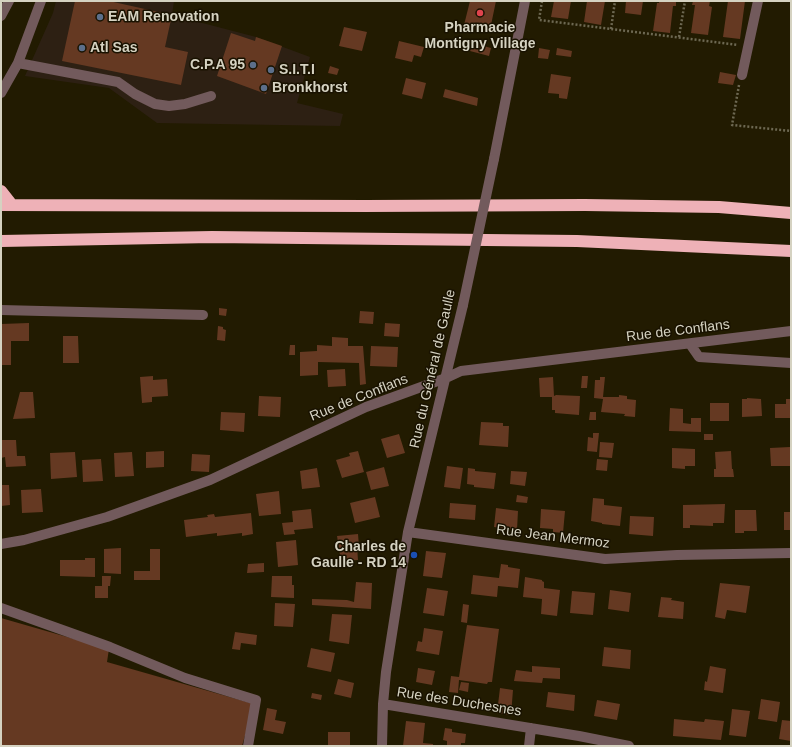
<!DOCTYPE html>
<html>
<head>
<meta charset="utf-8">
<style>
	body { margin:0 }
	#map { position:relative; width:792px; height:747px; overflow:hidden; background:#221b01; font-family:Arial,sans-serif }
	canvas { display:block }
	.frame { position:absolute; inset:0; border:2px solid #d5d2c1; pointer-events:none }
</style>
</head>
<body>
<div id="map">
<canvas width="792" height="747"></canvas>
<div class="frame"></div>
</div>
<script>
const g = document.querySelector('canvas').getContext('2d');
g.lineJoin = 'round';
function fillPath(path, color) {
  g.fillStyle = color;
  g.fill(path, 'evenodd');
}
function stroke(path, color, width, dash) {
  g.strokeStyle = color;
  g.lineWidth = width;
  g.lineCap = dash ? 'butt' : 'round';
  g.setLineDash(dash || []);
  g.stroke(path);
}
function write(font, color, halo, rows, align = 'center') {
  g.font = font + ' Arial,sans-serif';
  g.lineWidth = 3;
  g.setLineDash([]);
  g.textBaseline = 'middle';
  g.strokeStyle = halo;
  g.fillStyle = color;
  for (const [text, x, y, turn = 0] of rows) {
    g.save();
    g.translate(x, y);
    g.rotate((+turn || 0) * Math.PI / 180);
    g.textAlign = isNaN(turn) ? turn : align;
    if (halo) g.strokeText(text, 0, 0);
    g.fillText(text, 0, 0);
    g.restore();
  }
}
fillPath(new Path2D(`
	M56,1h118l-2,14 84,22 54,20 -13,46 46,11 -3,12 -183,-3 -48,-35 -84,-12 28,-63z`), '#2d2013');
fillPath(new Path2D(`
	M75,1h34l63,14 -7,32 23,5 -7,33 -119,-24z
	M470,1h26l-5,24 2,1 -2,5 -27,-6z
	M554,1h17l-3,18 -17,-2z
	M587,1h18l-4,24 -17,-3z
	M626,1h17l-2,14 -16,-2z
	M659,1h17v5h-3l-3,27 -17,-2 4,-28h2z
	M693,1h17l-1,5 3,1 -4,28 -17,-2 4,-28h-3z
	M728,1h17l-5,38 -17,-2z
	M344,27l23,5 -5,19 -23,-5z
	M231,33l24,8 1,-4 26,9 -16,48 -49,-18z
	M399,41l25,6 -3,10 -7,-2 -2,7 -17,-4z
	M473,43l18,5 -2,8 -19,-5z
	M539,48l11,2 -2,9 -10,-1z
	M557,48l15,3 -1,6 -15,-2z
	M330,66l9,3 -2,6 -9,-2z
	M720,72l16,3 -3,10 -15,-2z
	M551,74l20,3 -4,22 -8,-1v-4l-11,-1z
	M406,78l20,5 -4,16 -20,-5z
	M445,89l33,9 -1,8 -34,-9z
	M219,308l8,1 -1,7 -7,-1z
	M360,311l14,1 -1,12 -14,-1z
	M29,323v18h-18v24h-10v-41z
	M385,323l15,1 -1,13 -15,-1z
	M218,326l5,1v2l3,1 -1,11 -8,-1z
	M63,336h15l1,27h-16z
	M332,337l16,1v8h15l3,38 -6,1 -1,-22 -41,-1v13l-18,1v-24l17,-1v-6l15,1z
	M290,345h5v10h-6z
	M371,346l27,1 -1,20 -27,-1z
	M345,369l1,17 -18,1 -1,-17z
	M153,376v4l14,-1 1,17 -16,1v5l-10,1 -2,-26z
	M582,376h6l-1,12h-6z
	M553,377l1,19 2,-1 24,1 -1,19 -24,-2v-3h-3v-13h-12l-1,-19z
	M600,377h5l-2,20h16v-2l8,1v3l9,1 -1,17 -11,-1 1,-2 -24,-2 2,-13 -9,-1 1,-18h5z
	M20,392h13l2,26 -22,1z
	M259,396l22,1 -1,20 -22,-1z
	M747,398l14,1 1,17 -20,1v-18h5z
	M786,399h5v19h-16v-14h11z
	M710,403h19v18h-19z
	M670,408l13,1v14l8,1v-6h10v14l-32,-1z
	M221,412l24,1 -1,19 -24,-2z
	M590,412h6v8h-7z
	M481,422l22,1v3h6l-1,21 -29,-2z
	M593,433h6l-2,19 -10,-1 1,-14 5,1z
	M399,434l6,19 -18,5 -6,-19z
	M704,434h9v6h-9z
	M1,440h15l1,16h8l1,10 -20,1 -1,-10 -4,1z
	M600,442l14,1 -2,15 -13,-1z
	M790,447l1,19h-20l-1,-18z
	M672,448l23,1v17h-10v3l-13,-1z
	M164,451v16l-18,1v-16z
	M358,451l6,21 -22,6 -6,-18 14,-4 -1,-3z
	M731,451l1,18h1l1,8h-20v-8h2l-1,-17z
	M75,452l2,25 -26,2 -1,-26z
	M132,452l2,24 -19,1 -1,-24z
	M192,454l18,1 -1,17 -18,-1z
	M101,459l2,22 -20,1 -1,-22z
	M597,459l11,1 -1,11 -11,-1z
	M447,466l16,2 -3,21 -16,-2z
	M384,467l5,19 -18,4 -5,-18z
	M317,468l3,19 -18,2 -2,-18z
	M468,468l7,1v2l21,2 -2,16 -20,-2v-2l-7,-1z
	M511,471l16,1 -2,14 -15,-2z
	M1,485h8l1,20 -9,1z
	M41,489l2,23 -21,1 -1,-23z
	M279,491l2,23 -22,2 -3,-22z
	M517,495l11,2 -1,6 -11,-1z
	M375,497l5,20 -25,6 -5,-20z
	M593,498l11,1v6l18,2 -2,19 -18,-2v-1l-11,-2z
	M450,503l26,2 -1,15 -26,-2z
	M725,504l-1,19h-11v3l-23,-1v3h-7v-23z
	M496,508l22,3 -1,19 -23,-3z
	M311,509l2,19 -19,2 1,4 -11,1 -2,-12 11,-1 -1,-11z
	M541,509l24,2 -2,22 -10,-1v-3l-13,-1z
	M735,510h21l1,21h-13v2h-9z
	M784,512h7v18h-7z
	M251,513l2,21 -11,2v-3l-25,3v-3l-31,4 -2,-17 24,-3 -1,-2 7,-1 1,3z
	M630,516l24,1 -1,19 -24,-2z
	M358,534l1,12h-2l1,14 -17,1 -4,-25z
	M296,540l2,25 -20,2 -2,-25z
	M121,548v26l-17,-1v-24z
	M150,549h10v31h-26v-9h16z
	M426,551l20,2 -4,25 -19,-2z
	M85,558h10v19l-35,-1v-16h25z
	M264,563v9l-17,1 1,-9z
	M501,564l7,1v2l12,2 -2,19 -20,-2 -1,11 -26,-3 2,-19 26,3z
	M102,576h9l-1,10h-2v12h-13v-12h7z
	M272,576h20v9h2v13l-23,-1z
	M525,577l17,3v1l2,1v6l16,2 -3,26 -16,-2 1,-15 -19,-2z
	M356,582l16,1 -1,26 -59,-4v-6l35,1 7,2z
	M720,583l30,3 -4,27 -19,-3 -2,9 -10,-2z
	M427,588l21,3 -4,25 -21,-3z
	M610,590l21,3 -2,19 -21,-3z
	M572,591l23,2 -2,22 -23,-2z
	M661,597l11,1 -1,2 13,2 -1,17 -25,-2z
	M275,603l20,1 -2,23 -19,-1z
	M463,604l6,1 -2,18 -6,-1z
	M332,614l20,1 -3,29 -20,-3z
	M1,618l108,31 -2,13 147,42 -12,42h-241z
	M467,625l32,4 -7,53h-4l-1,2 -28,-4 -1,13 -9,-1 2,-16 8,1z
	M424,628l19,3 -4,24 -23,-4 2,-10 4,1z
	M235,632l22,3 -1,10 -15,-2 -1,7 -8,-1z
	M604,647l27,3 -1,19 -28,-3z
	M311,648l24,5 -4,19 -24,-5z
	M532,666l28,2v11l-17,-1 -1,5 -28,-2 2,-11 16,2z
	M710,666l16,3 -3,24 -19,-3 1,-9 2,1z
	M418,668l17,3 -3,14 -16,-3z
	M338,679l16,4 -3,15 -17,-4z
	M461,682l8,1 -1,9 -9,-2z
	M500,688l13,2 -2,25 -14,-2z
	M548,692l27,3 -1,16 -28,-4z
	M312,693l10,2 -1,5 -10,-2z
	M761,699l19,3 -3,20 -19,-3z
	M597,700l23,4 -3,16 -23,-4z
	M267,708l10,2 -2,10 11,2 -3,12 -20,-4z
	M732,709l18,2 -4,26 -17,-2z
	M674,719l30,3 1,-3 19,2 -3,19 -48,-4z
	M782,720l9,1v20l-12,-2z
	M406,721l19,2 -2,20 10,1v2h-30z
	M445,728l7,1v3l14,2 -1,9h-4v3l-14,-1v-4l-4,-1z
	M328,732h22v14h-22z`), '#653922');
stroke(new Path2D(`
	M542,1l-3,19 199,25
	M611,29l4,-28
	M679,37l6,-36
	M739,85l-7,40 59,6`), '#6d6852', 2.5, [2, 2]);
stroke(new Path2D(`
	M1,16l8,-15
	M18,63l100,19 17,12 20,10 14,2 16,-2 26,-8
	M742,75l16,-74
	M1,93l17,-30 23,-62
	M494,159l31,-158
	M1,310l202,5
	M690,344l9,13 92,6
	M408,532l197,27 72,-4 114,-2
	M1,544l23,-4 83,-23 103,-37 156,-73 80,-29 15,-7 330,-40
	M1,608l109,39 75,31 71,22 -8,46
	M383,704l196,32 50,10
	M382,746l1,-42 3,-32 22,-140 55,-227
	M529,746l2,-18`), '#725a5c', 10);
stroke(new Path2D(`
	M1,191l11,14
	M1,205l365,1 219,-1 134,2 72,6
	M1,241l211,-4 365,4 214,10`), '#eeb1b7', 12);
stroke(new Path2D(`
	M463,305l31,-146`), '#725a5c', 10);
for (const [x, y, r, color] of [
	[480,13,4,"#e0444e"],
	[100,17,4,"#5c6f8a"],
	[82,48,4,"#5c6f8a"],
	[253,65,4,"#5c6f8a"],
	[271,70,4,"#5c6f8a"],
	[264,88,4,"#5c6f8a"],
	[414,555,4,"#1a4fb4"]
]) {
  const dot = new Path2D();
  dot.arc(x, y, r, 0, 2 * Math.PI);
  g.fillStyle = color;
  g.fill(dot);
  stroke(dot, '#191200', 1.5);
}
write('bold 14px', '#d5d2c1', '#191200', [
	["EAM Renovation",108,17],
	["Pharmacie",480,28,"center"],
	["Montigny Village",480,44,"center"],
	["Atl Sas",90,48],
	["C.P.A 95",245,65,"right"],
	["S.I.T.I",279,70],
	["Bronkhorst",272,88],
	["Charles de",406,547,"right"],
	["Gaulle - RD 14",406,563,"right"]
], 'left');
write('14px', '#d5d2c1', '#191200', [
	["Rue de Conflans",678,331,-7],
	["Rue du Général de Gaulle",433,369,-77],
	["Rue de Conflans",359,398,-22],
	["Rue Jean Mermoz",553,537,7],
	["Rue des Duchesnes",459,702,9]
]);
</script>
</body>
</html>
